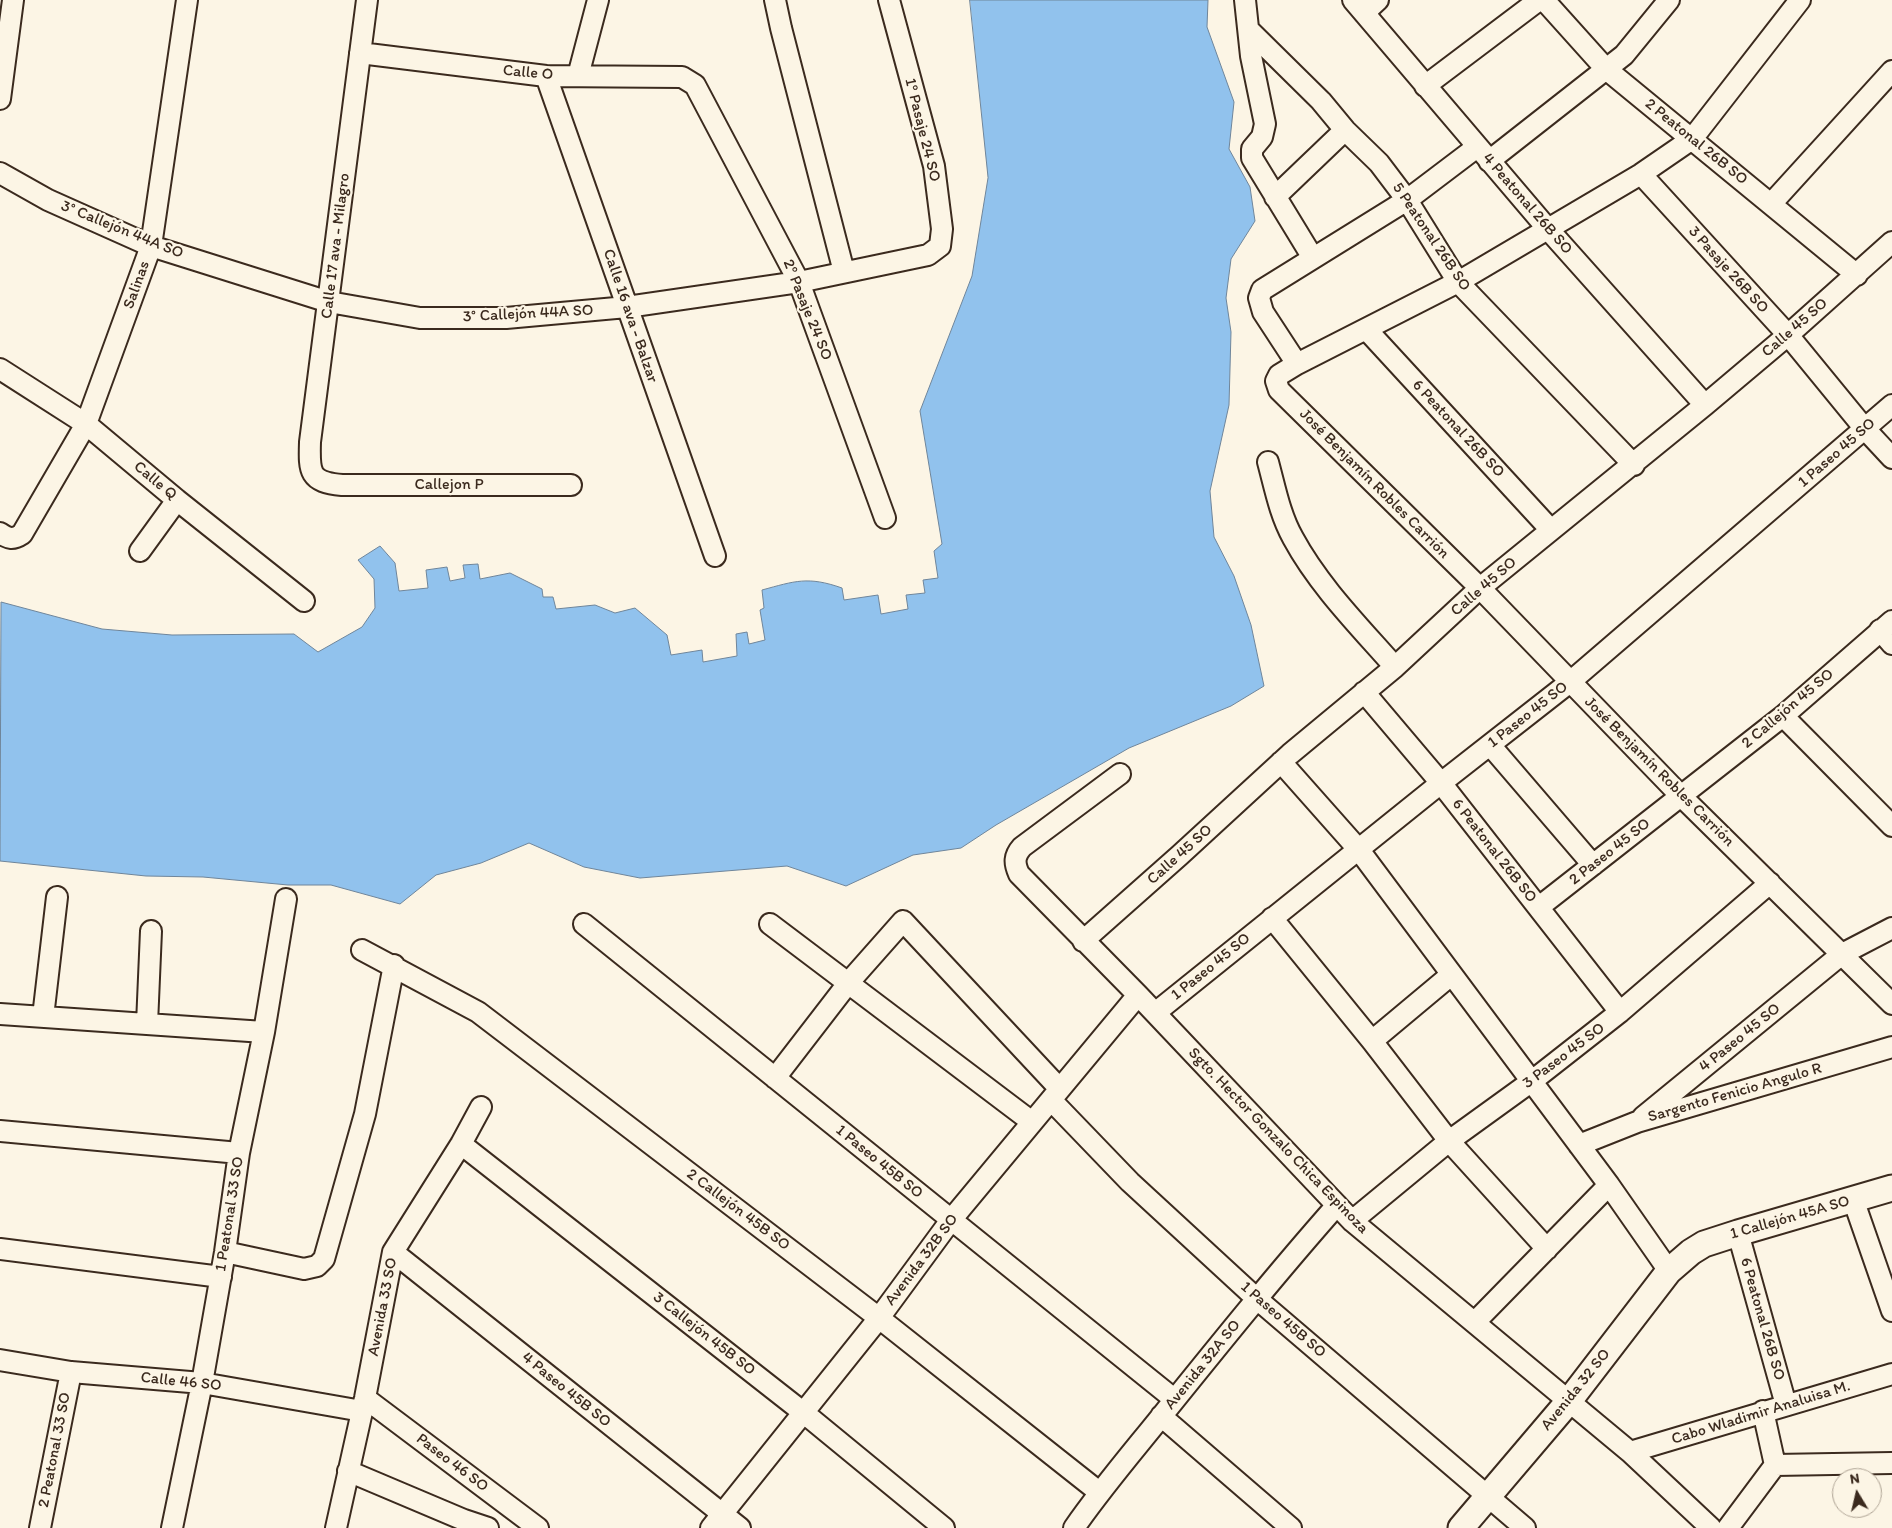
<!DOCTYPE html>
<html>
<head>
<meta charset="utf-8">
<style>
	body { margin:0 }
	#map { position:relative; width:1892px; height:1528px; overflow:hidden; background:#fcf5e5; font-family:Itim,sans-serif }
	canvas { display:block }
	.north { position:absolute; left:1832px; top:1468px; width:50px; height:50px; box-sizing:border-box; background:#fcf5e5; border:1px solid #afa495; border-radius:50%; rotate:351deg; font-size:14px; font-weight:700; line-height:20px; text-align:center; color:#3b2a1e }
	.north::after { content:''; display:block; margin:auto; width:18px; height:22px; background:#3b2a1e; clip-path:polygon(50% 0,100% 100%,50% 72%,0 100%) }
</style>
</head>
<body>
<div id="map">
<canvas width="1892" height="1528"></canvas>
<div class="north">N</div>
</div>
<script>
const g = document.querySelector('canvas').getContext('2d');
g.lineJoin = 'round';
function fillPath(path, color) {
  g.fillStyle = color;
  g.fill(path, 'evenodd');
}
function stroke(path, color, width, dash) {
  g.strokeStyle = color;
  g.lineWidth = width;
  g.lineCap = dash ? 'butt' : 'round';
  g.setLineDash(dash || []);
  g.stroke(path);
}
function write(font, color, halo, rows, align = 'center') {
  g.font = font + ' Itim,sans-serif';
  g.lineWidth = 4.5;
  g.setLineDash([]);
  g.textBaseline = 'middle';
  g.strokeStyle = halo;
  g.fillStyle = color;
  for (const [text, x, y, turn = 0] of rows) {
    g.save();
    g.translate(x, y);
    g.rotate((+turn || 0) * Math.PI / 180);
    g.textAlign = isNaN(turn) ? turn : align;
    if (halo) g.strokeText(text, 0, 0);
    g.fillText(text, 0, 0);
    g.restore();
  }
}
const water = new Path2D(`
	M970,0h238l-1,27 27,75 -5,47 21,38 5,34 -24,38 -5,39 5,34 -2,73 -19,86 4,46 20,39 17,49 13,61 -33,20 -102,42 -133,77 -35,23 -48,7 -67,31 -59,-20 -147,12 -56,-11 -55,-24 -48,20 -45,12 -36,29 -69,-19h-43l-85,-8 -57,-1 -146,-15 1,-259 101,27 70,6 122,-1 24,18 44,-25 13,-19 -1,-29 -16,-19 22,-14 15,17 4,28 29,-3 -2,-18 21,-3 3,14 15,-3 -2,-13 15,-1 2,15 30,-6 32,16 1,8h10l3,12 39,-4 20,8 20,-5 32,27 4,20 31,-5 1,12 34,-6 -1,-22 11,-2 2,12 16,-4 -5,-30 4,-2 -2,-18c33,-9 46,-14 80,-2l2,12 34,-5 3,19 27,-5 -2,-14 19,-2 -2,-13 15,-2 -4,-27 8,-7 -22,-133 52,-135 16,-98z`);
fillPath(water, '#91c2ed');
stroke(water, '#6f859a', 1);
const minor = new Path2D(`
	M367,0l-57,442c-1,30 -1,40 32,43h229
	M775,0l6,28 63,244
	M1245,0l6,56 14,68 -3,13 -10,12v9l61,100
	M1353,0l194,228 158,177
	M1544,0l62,69 251,206
	M1800,0l-108,139 -51,35 -183,108 -161,82 -18,11 -3,6 3,9 201,198 201,208 211,208
	M1364,13l14,-13
	M1249,30l72,71 24,29 34,33 28,37 51,82 176,183
	M360,53l186,23 136,1 13,8 104,197 86,236
	M546,76l169,480
	M578,76l20,-76
	M1425,86l114,-86
	M0,99l13,-99
	M1489,161l135,-106 45,-55
	M0,173l48,27 103,46 178,56 91,16h86l121,-11 172,-25 129,-27 12,-9 2,-17 -8,-63 -45,-166
	M1641,174l147,161 77,94 27,29
	M1275,197l70,-67
	M1771,204l121,-133
	M1366,329l185,201
	M1297,364l-34,-52 -4,-14 3,-8 145,-90 70,-53
	M0,369l86,55 91,76 127,101
	M1268,462c7,26 12,53 25,76 26,48 66,88 102,129
	M0,533c9,6 13,7 22,1l64,-110 65,-178 36,-246
	M140,551l37,-51
	M1880,630l12,14
	M1364,692l77,91 179,229
	M1783,716l109,110
	M1490,745l103,120
	M1281,762l78,88 250,335 60,86
	M1120,774l-98,73c-8,9 -8,16 -3,27l119,121 214,226 278,231 81,76
	M1539,907l244,-191 109,-95
	M1272,918l100,123 77,100 98,108
	M584,924l590,475
	M770,924l262,198
	M1083,941l97,-86 110,-101 105,-87 85,-79 225,-183 83,-70 104,-93
	M362,950l116,62 401,306 220,174
	M1155,1013l286,-230 129,-101 322,-277
	M0,1014l264,18
	M43,1017l14,-120
	M147,1024l4,-93
	M1372,1041l79,-66
	M775,1078l74,-96 54,-61 156,167
	M1051,1100l79,82 127,117 268,229
	M1643,1117l199,-163 50,-26
	M0,1131l239,22
	M461,1144l343,269 140,115
	M1579,1145l58,-23 255,-75
	M1853,1199l39,112
	M1352,1221l97,-80 83,-60 88,-69 150,-129
	M1738,1233l48,172
	M0,1249l221,28
	M225,1252l79,17 13,-3 7,-7 41,-145 29,-149
	M393,1252l347,276
	M1475,1322l134,-137
	M0,1360l71,12 131,11 160,28
	M365,1398l173,130
	M1161,1416l130,112
	M1630,1452l262,-78
	M1775,1465l117,-2
	M348,1471l116,49 24,8
	M40,1528l31,-156
	M172,1528l30,-145 23,-131 14,-99 25,-121 22,-133
	M336,1528l29,-130 28,-146 68,-108 20,-37
	M711,1528l168,-210 72,-98 187,-225
	M1074,1528c27,-39 57,-74 86,-110 58,-72 116,-144 177,-213
	M1728,1528l47,-63 -12,-54`);
const tertiary = new Path2D(`
	M1461,1528l108,-127 100,-130 22,-19 13,-8 34,-11 154,-45`);
stroke(minor, '#3b2a1e', 24);
stroke(tertiary, '#3b2a1e', 29);
stroke(minor, '#fcf5e5', 20);
stroke(tertiary, '#fcf5e5', 25);
write('16px', '#3b2a1e', '#fcf5e5', [
	["Calle O",528,73,5],
	["1º Pasaje 24 SO",922,130,76],
	["2 Peatonal 26B SO",1696,142,39],
	["4 Peatonal 26B SO",1527,204,49],
	["3° Callejón 44A SO",122,230,22],
	["5 Peatonal 26B SO",1431,237,56],
	["Calle 17 ava - Milagro",336,246,-83],
	["3 Pasaje 26B SO",1728,270,48],
	["Salinas",137,285,-70],
	["2º Pasaje 24 SO",807,310,68],
	["3° Callejón 44A SO",528,314,-3],
	["Calle 16 ava - Balzar",630,316,71],
	["Calle 45 SO",1795,328,-41],
	["6 Peatonal 26B SO",1458,429,47],
	["1 Paseo 45 SO",1837,453,-41],
	["Calle Q",155,481,40],
	["José Benjamín Robles Carrión",1374,484,45],
	["Callejon P",449,485],
	["Calle 45 SO",1484,587,-41],
	["2 Callejón 45 SO",1788,709,-40],
	["1 Paseo 45 SO",1528,715,-38],
	["José Benjamín Robles Carrión",1659,772,45],
	["6 Peatonal 26B SO",1494,851,52],
	["2 Paseo 45 SO",1610,852,-38],
	["Calle 45 SO",1180,855,-42],
	["1 Paseo 45 SO",1211,967,-39],
	["4 Paseo 45 SO",1740,1038,-39],
	["3 Paseo 45 SO",1564,1056,-37],
	["Sargento Fenicio Angulo R",1735,1093,-16],
	["Sgto. Hector Gonzalo Chica Espinoza",1278,1141,46],
	["1 Paseo 45B SO",879,1162,39],
	["2 Callejón 45B SO",738,1210,37],
	["1 Peatonal 33 SO",230,1214,-81],
	["1 Callejón 45A SO",1790,1218,-16],
	["Avenida 32B SO",922,1260,-53],
	["Avenida 33 SO",383,1307,-79],
	["6 Peatonal 26B SO",1762,1319,74],
	["1 Paseo 45B SO",1283,1320,41],
	["3 Callejón 45B SO",704,1334,38],
	["Avenida 32A SO",1203,1365,-51],
	["Calle 46 SO",181,1382,6],
	["4 Paseo 45B SO",566,1390,39],
	["Avenida 32 SO",1576,1390,-51],
	["Cabo Wladimir Analuisa M.",1761,1413,-17],
	["2 Peatonal 33 SO",55,1450,-79],
	["Paseo 46 SO",452,1463,37]
]);
</script>
</body>
</html>
